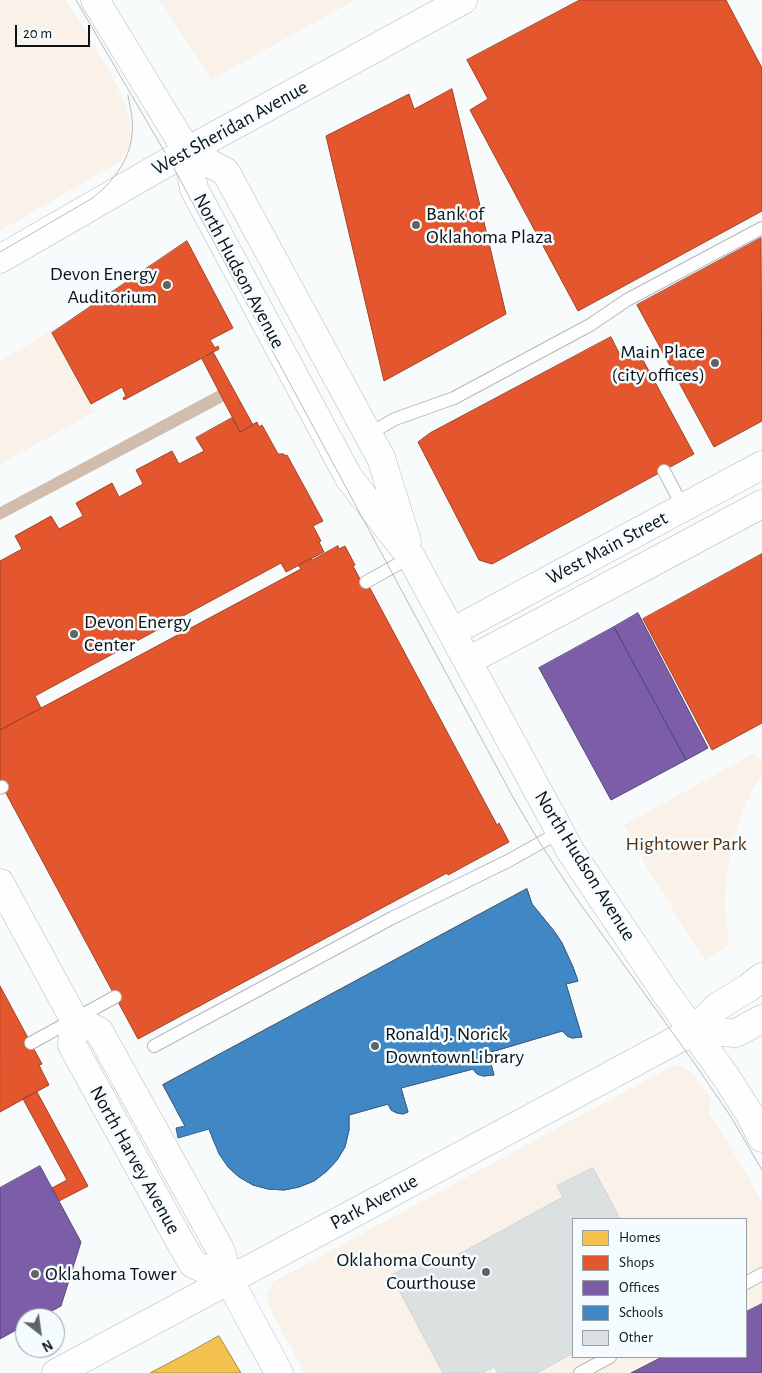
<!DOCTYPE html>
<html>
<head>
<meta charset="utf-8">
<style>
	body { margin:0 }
	#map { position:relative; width:762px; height:1373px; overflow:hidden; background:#f7fbfc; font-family:"Alegreya Sans",sans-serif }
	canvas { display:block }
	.legend { position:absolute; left:572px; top:1218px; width:175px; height:140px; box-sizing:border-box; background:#f4fcff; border:1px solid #989ea1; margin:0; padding:6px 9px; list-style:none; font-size:15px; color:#0d1214 }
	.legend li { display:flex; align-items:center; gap:10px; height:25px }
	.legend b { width:25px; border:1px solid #989ea1 }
	.north { position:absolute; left:15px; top:1308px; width:50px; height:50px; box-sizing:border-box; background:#f4fcff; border:1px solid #989ea1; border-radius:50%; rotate:150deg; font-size:14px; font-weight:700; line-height:20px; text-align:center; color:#0d1214 }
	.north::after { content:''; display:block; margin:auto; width:18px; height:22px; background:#5f6465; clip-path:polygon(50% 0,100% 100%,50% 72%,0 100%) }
	.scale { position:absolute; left:15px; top:25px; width:75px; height:22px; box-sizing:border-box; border:2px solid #0d1214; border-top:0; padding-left:6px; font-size:15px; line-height:18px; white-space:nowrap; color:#0d1214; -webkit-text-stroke:4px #f4fcff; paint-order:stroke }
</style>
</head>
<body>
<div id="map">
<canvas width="762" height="1373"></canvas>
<ul class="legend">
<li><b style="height:14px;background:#f2c14e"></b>Homes</li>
<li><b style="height:14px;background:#e4572e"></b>Shops</li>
<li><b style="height:14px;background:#7b5ea7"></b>Offices</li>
<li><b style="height:14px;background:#3f88c5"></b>Schools</li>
<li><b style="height:14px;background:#dbe0e1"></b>Other</li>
</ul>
<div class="north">N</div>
<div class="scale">20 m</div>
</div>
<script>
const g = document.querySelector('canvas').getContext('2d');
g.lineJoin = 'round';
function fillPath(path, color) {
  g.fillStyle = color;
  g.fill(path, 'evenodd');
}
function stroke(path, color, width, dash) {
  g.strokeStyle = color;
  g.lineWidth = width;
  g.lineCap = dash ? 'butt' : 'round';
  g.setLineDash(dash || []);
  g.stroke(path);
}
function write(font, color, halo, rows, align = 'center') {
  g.font = font + ' "Alegreya Sans",sans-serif';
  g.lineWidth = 5;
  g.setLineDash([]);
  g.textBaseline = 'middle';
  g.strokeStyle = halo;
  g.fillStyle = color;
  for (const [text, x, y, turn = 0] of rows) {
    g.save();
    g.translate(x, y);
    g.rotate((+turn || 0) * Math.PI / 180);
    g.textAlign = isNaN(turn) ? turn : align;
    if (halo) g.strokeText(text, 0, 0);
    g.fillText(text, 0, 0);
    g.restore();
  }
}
fillPath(new Path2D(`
	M0,0h66c17,28 69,103 65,135 -1,10 -6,19 -12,27l-119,69z
	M160,0h195l-144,80z
	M51,330l44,82 -95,52v-102z
	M753,754l9,7v12l-10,17 -12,30 -8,25 -6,34 -1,27 4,39 -24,16 -55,-88 -26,-48z
	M675,1066l8,1 7,4 6,6 14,20 -1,16 31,50 22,39v171h-458l-36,-69 -1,-9 6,-13 394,-213zM573,1219h173v138h-173z`), '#faf1e8');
fillPath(new Path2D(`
	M219,390l6,11 -225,119v-13z`), '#d0bdae');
const homes = new Path2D(`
	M219,1336l22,37h-91l36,-19z`);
fillPath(homes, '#f2c14e');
stroke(homes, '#ad8c3d', 1);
const shops = new Path2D(`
	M580,0h146l36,68v143l-184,100 -108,-201 18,-11 -21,-39z
	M452,89l54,225 -122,67 -58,-245 83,-42 5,15z
	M761,238l1,183 -48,26 -77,-142z
	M187,241l46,87 -23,12 5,8 3,-2 1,3 -95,51 -1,-2 3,-2 -4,-9 -31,17 -39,-71z
	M611,337l10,20 16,-8 57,105 -202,110 -13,-4 -61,-118 12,-9z
	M213,352l40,73 -13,7 -38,-73z
	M232,418l8,14 17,-10 2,5 3,-2 16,29h6l1,2 2,-1 36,66 -10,5 8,15 -2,1 5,10 -38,20 -5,-9 -246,133 6,12 -41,22v-169l22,-12 -7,-13 36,-20 8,13 24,-13 -7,-13 36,-20 7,14 24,-13 -7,-14 36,-19 7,13 25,-13 -8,-13z
	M338,546l1,3 6,-3 10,19 -2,1 7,13 4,-2 133,248 2,-2 10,19 -61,33 -1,-2 -309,166 -138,-257v-52l301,-161 -3,-4 13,-7 1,2z
	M762,554v169l-50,27 -69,-131z
	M527,889l5,15 22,27 8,12 11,24 5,14 -12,3 16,53 -10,1 -5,-2 -5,-5 -74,22 6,22 -11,1 -6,-2 -4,-5 -72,19 7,24 -5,2 -6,-1 -6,-3 -3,-6 -39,11v15l-4,17 -8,13 -10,11 -13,10 -15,6 -15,3 -16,-1 -15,-4 -14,-8 -11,-10 -14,-25 -5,-13 34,-10 -2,-9 -56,16 -22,-41z
	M0,986l42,78 -3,1 10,20 -49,27z
	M37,1092l51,94 -29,15 -7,-13 15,-8 -44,-81z`);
fillPath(shops, '#e4572e');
stroke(shops, '#a44226', 1);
const offices = new Path2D(`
	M638,613l70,135 -22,12 -72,-133z
	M614,627l72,133 -75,40 -72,-132z
	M40,1166l41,76 -20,64 -22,12h-14v7l-25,14v-151z
	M762,1304v69h-131l31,-16h84v-45z`);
fillPath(offices, '#7b5ea7');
stroke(offices, '#5a477b', 1);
const schools = new Path2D(`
	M527,889l5,15 22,27 8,12 11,24 5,14 -12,3 16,53 -10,1 -5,-2 -5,-5 -74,22 6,22 -11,1 -6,-2 -4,-5 -72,19 7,24 -5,2 -6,-1 -6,-3 -3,-6 -39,11v15l-4,17 -8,13 -10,11 -13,10 -15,6 -15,3 -16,-1 -15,-4 -14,-8 -11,-10 -9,-13 -10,-25 -31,9 -2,-10 9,-2 -22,-41z`);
fillPath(schools, '#3f88c5');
stroke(schools, '#306590', 1);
const building = new Path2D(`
	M593,1168l27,51h-47v134l-36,20h-39l-4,-6 -12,6h-39l-52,-98 37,-18 6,11 129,-71 -6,-11z`);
fillPath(building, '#dbe0e1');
stroke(building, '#d0d4d6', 1);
const service = new Path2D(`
	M369,434l26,-15 59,-21 136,-73 37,-25 135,-72
	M664,471l19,36
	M366,582l45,-25
	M0,788l2,-1
	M31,1043l84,-46
	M154,1046l238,-128 116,-57 52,-29
	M746,1283l16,-9
	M580,1373l30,-16`);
const tertiary = new Path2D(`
	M0,883l74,136 -2,26 111,202 10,17 36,16
	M74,1019l25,12 121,218 9,31 50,93
	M693,1031l43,2 26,-14
	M56,1373l637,-342 24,-24 31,-19 14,-11`);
const secondary = new Path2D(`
	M95,0l92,151 7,38 155,289 62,79 160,295 94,140 61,85 23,36 13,25
	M187,151l39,21 9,17 146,269 26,83
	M0,259l187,-108 276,-151
	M452,632l310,-167
	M468,661l294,-157`);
stroke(service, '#b4b8b9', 14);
stroke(tertiary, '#b4b8b9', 29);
stroke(secondary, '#b4b8b9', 29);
stroke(service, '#fefeff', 12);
stroke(tertiary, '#fefeff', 28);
stroke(secondary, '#fefeff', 28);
stroke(new Path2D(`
	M76,0l94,161 344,638 26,44 36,55 119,166 36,53 31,53
	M0,252l91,-53c20,-15 39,-38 41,-65 2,-13 -2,-26 -4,-39`), '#b9babb', 1);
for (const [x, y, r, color] of [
	[416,225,5,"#5f6465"],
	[167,285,5,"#5f6465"],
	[715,363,5,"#5f6465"],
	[74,634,5,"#5f6465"],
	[375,1046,5,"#5f6465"],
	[486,1272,5,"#5f6465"],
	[35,1274,5,"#5f6465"]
]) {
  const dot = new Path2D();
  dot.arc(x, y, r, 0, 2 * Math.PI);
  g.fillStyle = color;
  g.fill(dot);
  stroke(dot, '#f4fcff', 2);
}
write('20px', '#0d1214', '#f4fcff', [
	["West Sheridan Avenue",230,128,-29],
	["North Hudson Avenue",239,271,62],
	["West Main Street",607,548,-28],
	["North Hudson Avenue",585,866,58],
	["North Harvey Avenue",135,1160,61],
	["Park Avenue",374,1202,-28]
]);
write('20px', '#0d1214', '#f4fcff', [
	["Bank of",426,214],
	["Oklahoma Plaza",426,237],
	["Devon Energy",157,274,"right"],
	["Auditorium",157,297,"right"],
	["Main Place",705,352,"right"],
	["(city offices)",705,375,"right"],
	["Devon Energy",84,622],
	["Center",84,645],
	["Ronald J. Norick",385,1034],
	["DowntownLibrary",385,1057],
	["Oklahoma County",476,1260,"right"],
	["Courthouse",476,1283,"right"],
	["Oklahoma Tower",45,1274]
], 'left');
write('20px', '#58310b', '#f4fcff', [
	["Hightower Park",686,844]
]);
</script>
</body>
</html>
